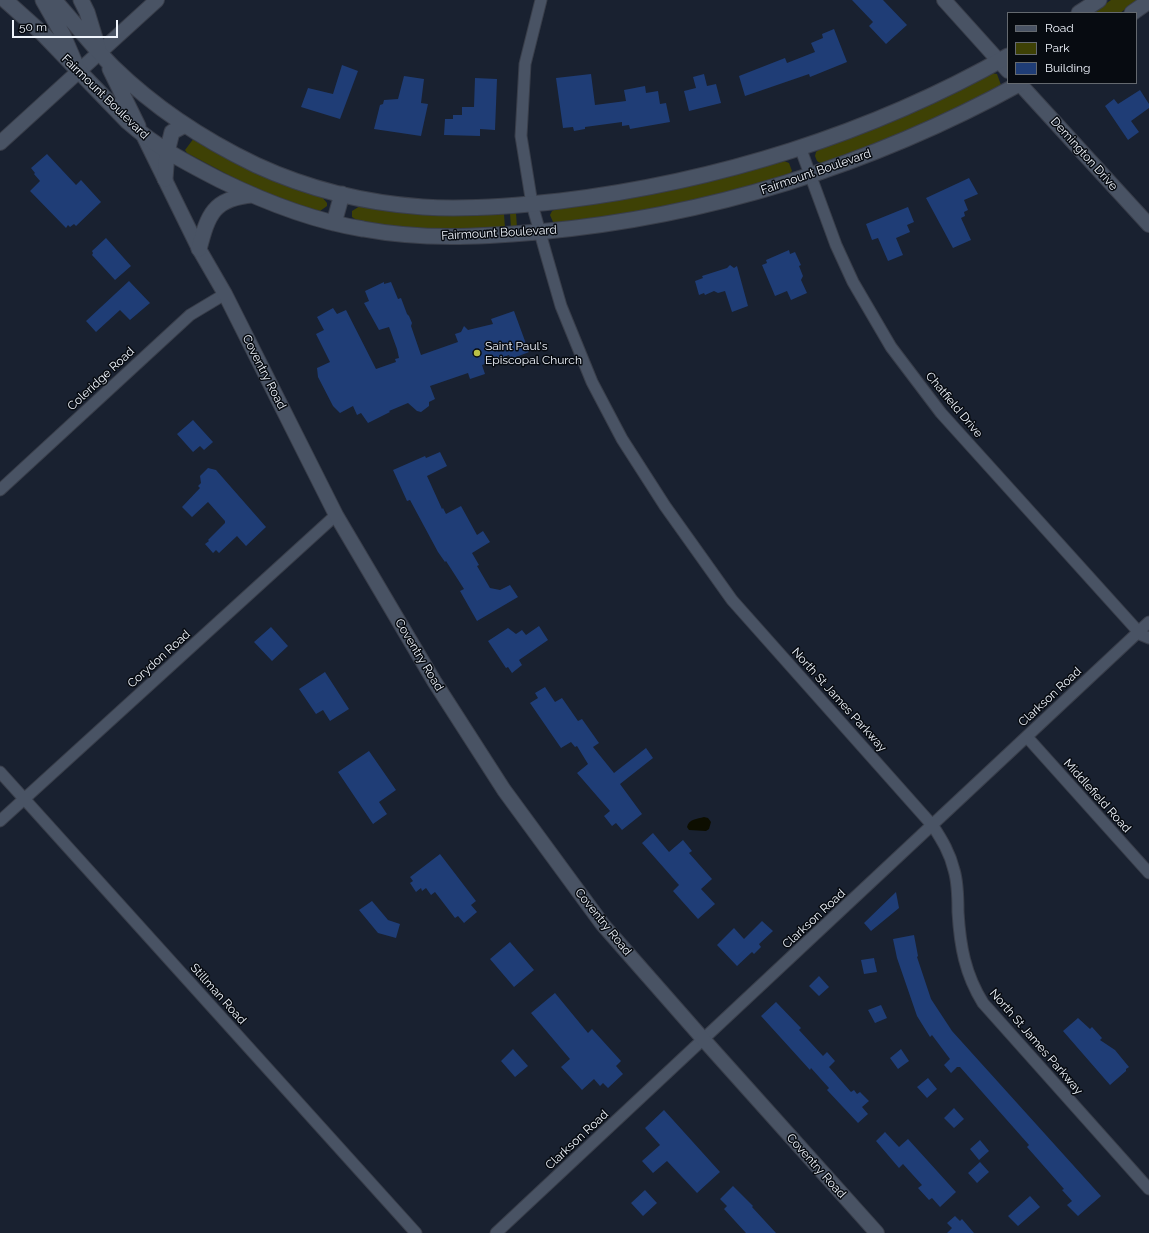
<!DOCTYPE html>
<html>
<head>
<meta charset="utf-8">
<style>
	body { margin:0 }
	#map { position:relative; width:1149px; height:1233px; overflow:hidden; background:#192130; font-family:Raleway,sans-serif }
	canvas { display:block }
	.legend { position:absolute; left:1007px; top:12px; width:130px; height:72px; box-sizing:border-box; background:#070b11; border:1px solid #64696f; margin:0; padding:5px 7px; list-style:none; font-size:12px; color:#f0f5fd }
	.legend li { display:flex; align-items:center; gap:8px; height:20px }
	.legend b { width:20px; border:1px solid #64696f }
	.scale { position:absolute; left:12px; top:20px; width:106px; height:18px; box-sizing:border-box; border:2px solid #f0f5fd; border-top:0; padding-left:5px; font-size:12px; line-height:14px; white-space:nowrap; color:#f0f5fd; -webkit-text-stroke:3px #070b11; paint-order:stroke }
</style>
</head>
<body>
<div id="map">
<canvas width="1149" height="1233"></canvas>
<ul class="legend">
<li><b style="height:5px;background:#495364"></b>Road</li>
<li><b style="height:11px;background:#3e4105"></b>Park</li>
<li><b style="height:11px;background:#1f3d76"></b>Building</li>
</ul>
<div class="scale">50 m</div>
</div>
<script>
const g = document.querySelector('canvas').getContext('2d');
g.lineJoin = 'round';
function fillPath(path, color) {
  g.fillStyle = color;
  g.fill(path, 'evenodd');
}
function stroke(path, color, width, dash) {
  g.strokeStyle = color;
  g.lineWidth = width;
  g.lineCap = dash ? 'butt' : 'round';
  g.setLineDash(dash || []);
  g.stroke(path);
}
function write(font, color, halo, rows, align = 'center') {
  g.font = font + ' Raleway,sans-serif';
  g.lineWidth = 3;
  g.setLineDash([]);
  g.textBaseline = 'middle';
  g.strokeStyle = halo;
  g.fillStyle = color;
  for (const [text, x, y, turn = 0] of rows) {
    g.save();
    g.translate(x, y);
    g.rotate((+turn || 0) * Math.PI / 180);
    g.textAlign = isNaN(turn) ? turn : align;
    if (halo) g.strokeText(text, 0, 0);
    g.fillText(text, 0, 0);
    g.restore();
  }
}
fillPath(new Path2D(`
	M1111,0h27l-18,13h-28z
	M991,73l6,1 4,11 -5,6 -118,52 -56,21 -5,-3 -2,-5 1,-4 5,-4z
	M194,138c40,28 81,42 127,58l6,7v3l-7,5h-5l-62,-23 -66,-35 -2,-3z
	M784,161l5,2 3,8 -3,3 -72,21 -57,13 -103,16 -4,-2 -3,-7 2,-4 4,-2z
	M360,206l70,9 74,-1 1,14c-30,2 -132,6 -153,-11v-6z
	M510,213h6l1,15h-6z`), '#3e4105');
fillPath(new Path2D(`
	M704,817l4,1 3,4 -2,7 -3,2 -17,-1 -2,-3c2,-8 10,-8 17,-10z`), '#0d0e00');
fillPath(new Path2D(`
	M852,0h31l24,25 -21,19 -17,-18 4,-4z
	M834,29l13,33 -37,15 -1,-3 -64,22 -6,-20 46,-18 2,5 28,-11 -4,-9 12,-5 -1,-4z
	M342,65l16,6 -18,48 -39,-12 7,-19 25,6z
	M591,74l4,31 31,-4 -2,-11 21,-4 1,7 12,-2 2,13 6,-1 4,19 -40,7 -1,-4 -7,1v-4l-37,5v2l-11,2 -1,-4 -10,1 -7,-50z
	M704,74l3,12 9,-2 5,19 -32,8 -5,-20 12,-3 -3,-11z
	M404,76l20,3 -3,24 7,1 -7,32 -47,-7 6,-24 3,-1 1,-4 14,-1z
	M475,78l22,1 -2,51 -15,-1v7l-36,-1 1,-16h8v-4h9v-8h12z
	M1140,90l9,14v4l-18,13 8,11 -11,8 -23,-34 9,-7 4,5z
	M47,154l29,31 5,-5 20,22 -25,24 -2,-2 -4,3 -2,-2 -2,3 -36,-37 10,-10 -6,-7 1,-1 -4,-5z
	M969,178l9,16 -14,6 4,10 -4,2 1,4 -4,2 10,22 -18,8 -27,-50z
	M908,207l6,15 -7,3 3,7 -14,6 7,17 -15,6 -10,-23 -6,2 -6,-16z
	M106,238l25,28 -16,14 -23,-25 1,-2 -1,-2z
	M789,250l1,4 5,-2 6,13 -2,1 4,10 -2,4 6,13 -16,7 -4,-9 -12,5 -13,-31 5,-2 -1,-3z
	M730,265l4,3 3,-2 11,40 -16,6 -7,-21 -7,2 -4,-2 -9,4 -1,-2 -5,2 -4,-14 8,-3 -1,-2 25,-8z
	M129,281l21,22 -20,17 -10,-10 -24,22 -10,-11z
	M384,282v2l7,-2 7,17 3,-1 6,16 2,2 3,7 -1,3 10,29 37,-13 -3,-8 6,-2 3,-6 4,4 25,-6 -2,-5 23,-8 15,41 -18,7 -2,-4 -27,10 3,9 -15,5 -2,-6 -38,13 5,13 -6,3v4l-8,6 -4,-1 -9,-8 -19,8 1,1 -22,11 -7,-10 -4,2 -4,-9 -13,7 -7,-7 -15,-29 -1,-9 13,-6 -14,-28 8,-4 -7,-13 16,-9 4,6 9,-4 30,59 20,-7 -1,-3 4,-1 -2,-9 -8,-22 -10,3 -15,-27 5,-2 -4,-10z
	M193,420l20,22 -9,8 -4,-4 -7,6 -16,-18z
	M440,452l7,14 -20,10 15,33 1,-1 3,6 15,-8 16,29 6,-4 7,11 -18,11 7,12 -2,1 13,22 10,2 10,-5 8,12 -41,24 -17,-30 4,-2 -18,-28 -1,1 -7,-10 -28,-52 -3,1 -14,-31 32,-14 1,2z
	M208,468l8,2 50,57 -20,19 -9,-10 -18,17 -3,-3 -3,3 -8,-9 4,-3 -1,-1 17,-17v-2l-17,-19 -16,15 -10,-10 18,-19 -2,-2 3,-3 -1,-7z
	M539,626l9,14 -29,20 3,5 -10,8 -4,-6 -2,1 -18,-27 20,-13 8,6 6,-4 4,5z
	M271,627l17,19 -16,15 -18,-19z
	M325,672l24,37 -19,12 -7,-11 -7,4 -17,-25z
	M545,687l10,15 7,-4 16,23 4,-2 17,24 -6,4 21,26 32,-25 7,10 -33,26 22,30 -20,16 -6,-7 -4,3 -8,-10 6,-5 -33,-38 11,-9 -11,-18 -2,1 -4,-5 -10,6 -31,-45 8,-5 -3,-5z
	M369,751l27,39 -17,12 8,12 -14,10 -35,-52z
	M653,833l16,19 14,-12 9,11 -3,2 23,26 -11,10 14,15 -17,15 -25,-28 6,-6 -37,-42z
	M440,854l36,47 -5,4 6,7 -13,11 -6,-7 -3,2 -20,-26 -4,3 -5,-7 -4,3 -1,-3 -5,4 -6,-9 3,-2 -3,-4z
	M896,892l3,16 -28,23 -7,-8z
	M372,901l16,19 12,4 -4,14 -18,-5 -19,-23z
	M762,921l11,10 -14,13 2,3 -7,7 -2,-2 -15,14 -20,-21 17,-17 10,11z
	M914,935l4,21 -1,1 14,42 21,32 149,165 -23,20 -11,-11 5,-4 -10,-11 2,-1 -37,-42 2,-2 -69,-78h-3l-6,6 -7,-8 6,-6 -18,-24 -2,2 -13,-21 -20,-58 -4,-19z
	M510,942l24,28 -20,17 -24,-28z
	M874,958l3,14 -13,2 -3,-14z
	M819,976l10,11 -10,9 -10,-10z
	M555,993l33,40 4,-4 29,32 -5,5 7,8 -15,14 -5,-5 -3,3 -6,-7 -12,11 -21,-23 9,-8 -39,-46z
	M776,1002l25,26 -2,2 24,26 4,-4 8,9 -6,6 22,25 3,-2 3,4 3,-2 9,9 -7,6 6,7 -10,9 -31,-33 2,-2 -18,-20 -1,2 -49,-54z
	M881,1005l6,13 -12,5 -7,-13z
	M1078,1018l12,11 2,-2 10,11 -2,2 15,10 14,17 -3,2v2l-16,14 -47,-54z
	M513,1049l15,17 -13,11 -14,-16z
	M901,1049l8,12 -11,8 -8,-11z
	M928,1078l9,11 -10,9 -10,-11z
	M954,1108l10,11 -10,9 -10,-10z
	M664,1110l56,62 -23,21 -30,-32 -14,12 -11,-12 18,-16 -15,-17z
	M885,1132l14,15 9,-8 48,53 -16,15 -8,-9 -3,2 -11,-12 4,-3 -19,-21 -4,4 -23,-27z
	M980,1140l9,11 -10,9 -9,-11z
	M980,1162l9,10 -12,11 -9,-10z
	M733,1186l20,20 -1,1 24,26h-30l-22,-24 3,-3 -7,-7z
	M645,1190l12,13 -14,13 -12,-13z
	M1030,1196l10,11 -22,19 -10,-10z
	M955,1216l5,5 2,-2 12,14h-27l5,-5 -5,-5z`), '#1f3d76');
const minor = new Path2D(`
	M541,0l-16,64 -4,72 11,68 14,50 15,52 31,76 30,57 43,67 67,94 201,226c9,14 17,27 21,44 4,13 4,28 4,42 2,34 7,62 25,91l166,186
	M800,147l36,98 17,37 38,65 50,66 195,216 1,4 12,5
	M0,490l190,-175 35,-21
	M1027,737l122,136
	M0,772l416,461
	M0,821l336,-306
	M496,1233l653,-611`);
const tertiary = new Path2D(`
	M944,0l64,71
	M1019,83l130,142
	M143,135l56,114 26,45 111,221 98,166 70,109 99,135 101,115 173,193
	M0,143l157,-143`);
const secondary = new Path2D(`
	M5,0l38,34 85,88c28,25 59,41 92,58 45,22 93,41 143,49 59,11 116,8 175,3 169,-15 334,-67 483,-149
	M43,0l20,35 12,28
	M54,0c20,22 38,46 59,67 41,40 91,73 143,98 52,24 110,38 167,42 46,3 92,-1 137,-6 156,-19 311,-67 448,-145
	M81,0l6,12 11,36
	M1079,13l20,-13
	M1132,13l17,-12
	M110,69l28,57
	M165,179l2,-27 5,-20 13,-7
	M334,223l8,-29
	M199,249c9,-34 14,-51 54,-54`);
stroke(minor, '#393e4a', 13);
stroke(tertiary, '#393e4a', 16);
stroke(secondary, '#393e4a', 17);
stroke(minor, '#495364', 11);
stroke(tertiary, '#495364', 14);
stroke(secondary, '#495364', 15);
for (const [x, y, r, color] of [
	[477,353,4,"#b9c046"]
]) {
  const dot = new Path2D();
  dot.arc(x, y, r, 0, 2 * Math.PI);
  g.fillStyle = color;
  g.fill(dot);
  stroke(dot, '#070b11', 1.5);
}
write('12px', '#f0f5fd', '#070b11', [
	["Fairmount Boulevard",105,97,44],
	["Demington Drive",1084,154,48],
	["Fairmount Boulevard",816,172,-19],
	["Fairmount Boulevard",499,233,-3],
	["Coventry Road",264,372,63],
	["Coleridge Road",101,379,-43],
	["Chatfield Drive",954,405,50],
	["Coventry Road",419,655,59],
	["Corydon Road",159,659,-42],
	["Clarkson Road",1050,697,-43],
	["North St James Parkway",839,700,48],
	["Middlefield Road",1097,796,48],
	["Clarkson Road",814,919,-43],
	["Coventry Road",603,922,51],
	["Stillman Road",218,994,48],
	["North St James Parkway",1036,1042,49],
	["Clarkson Road",577,1140,-43],
	["Coventry Road",816,1166,48]
]);
write('12px', '#f0f5fd', '#070b11', [
	["Saint Paul's",485,346],
	["Episcopal Church",485,360]
], 'left');
</script>
</body>
</html>
